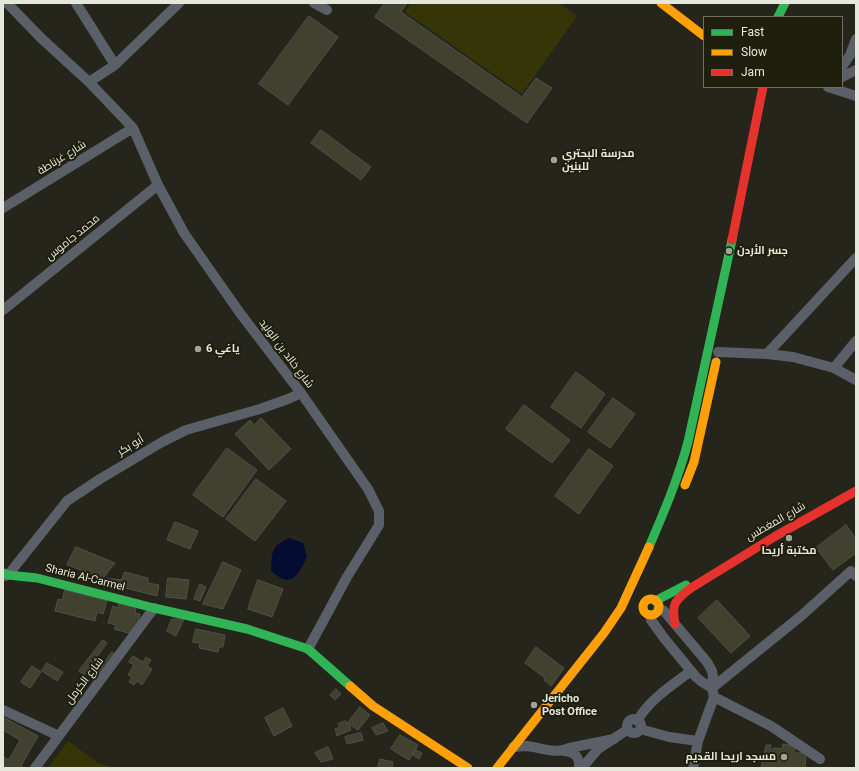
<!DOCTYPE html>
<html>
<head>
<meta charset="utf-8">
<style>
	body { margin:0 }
	#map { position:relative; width:859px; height:771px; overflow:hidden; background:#25251b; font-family:Roboto,sans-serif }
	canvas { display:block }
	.frame { position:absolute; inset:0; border:4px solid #e6e7db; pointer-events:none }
	.legend { position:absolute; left:703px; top:16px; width:140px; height:72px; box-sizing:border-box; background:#1f1f0d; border:1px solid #6f6f5f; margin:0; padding:5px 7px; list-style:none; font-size:12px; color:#e6e7db }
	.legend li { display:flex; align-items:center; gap:8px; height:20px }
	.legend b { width:20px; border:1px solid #6f6f5f }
</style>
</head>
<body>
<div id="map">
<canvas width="859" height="771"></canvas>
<div class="frame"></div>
<ul class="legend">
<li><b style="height:5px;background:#30b455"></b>Fast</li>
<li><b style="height:5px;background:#ff9f0a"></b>Slow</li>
<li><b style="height:5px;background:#e5322d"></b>Jam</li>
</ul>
</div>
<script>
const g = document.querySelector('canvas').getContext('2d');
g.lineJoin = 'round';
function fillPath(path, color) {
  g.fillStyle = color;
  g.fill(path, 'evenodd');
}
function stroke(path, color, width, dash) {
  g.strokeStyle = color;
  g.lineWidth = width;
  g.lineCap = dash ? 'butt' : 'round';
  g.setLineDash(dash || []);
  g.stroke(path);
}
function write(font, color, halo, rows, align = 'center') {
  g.font = font + ' Roboto,Cairo,sans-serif';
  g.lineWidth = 4;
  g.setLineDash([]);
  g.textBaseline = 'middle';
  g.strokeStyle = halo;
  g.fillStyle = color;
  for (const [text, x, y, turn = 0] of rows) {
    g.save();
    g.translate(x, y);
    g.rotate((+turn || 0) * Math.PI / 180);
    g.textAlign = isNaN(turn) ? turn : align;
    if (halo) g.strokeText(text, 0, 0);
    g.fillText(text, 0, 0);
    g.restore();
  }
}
fillPath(new Path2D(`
	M411,3h148l18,13 -55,78 -117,-82z
	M68,741l30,22 18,5h-68z`), '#353508');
fillPath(new Path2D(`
	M289,538l14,5 4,14c-10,20 -15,32 -36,14 1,-19 0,-25 18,-33z`), '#040c32');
const building = new Path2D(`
	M385,3h22l-6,9 121,85 14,-19 16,10 -25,35 -152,-106z
	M309,16l29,21 -50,68 -29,-21z
	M321,130l50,37 -10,13 -50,-37z
	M576,372l29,22 -24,34 -30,-21z
	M613,398l22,16 -25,34 -22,-16z
	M524,405l46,35 -18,23 -46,-34z
	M261,418l30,31 -22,21 -34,-36 15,-14 4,5z
	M227,448l30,22 -34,47 -30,-22z
	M589,449l24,17 -34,48 -24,-18z
	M256,479l30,22 -31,40 -29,-22z
	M175,522l23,9 -8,18 -23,-9z
	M846,525l10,14v14l-23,17 -17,-22z
	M76,547l39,16 -12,15 -36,-13z
	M223,562l18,8 -18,39 -20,-5z
	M125,572l23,6v5l11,2 -2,11 -55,-14 3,-4 16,2z
	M168,578l21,2 -3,19 -20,-2z
	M258,580l25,9 -11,28 -24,-8z
	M200,584l6,3 -6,14 -6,-2z
	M65,590l42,11 -4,13 -6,-2 -2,9 -40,-10 3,-12 4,1z
	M717,600l33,36 -19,17 -33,-35z
	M119,602l17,5 -1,6 5,1 -3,13 -5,7 -18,-5 2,-4 -8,-2 5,-17 5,2z
	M172,619h12l-8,17 -9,-5z
	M196,629l29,6 -2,12h-4l-1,5 -19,-4 1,-5 -7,-1z
	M103,640l4,3 -23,32 -5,-4z
	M536,647l28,21 -13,18 -7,-6 1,-2 -20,-15z
	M112,652l3,3 -20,26 -3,-2z
	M133,656l10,6 3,-5 5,3 -4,6 5,3 -10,16 -5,-4 -3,4 -5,-3 3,-5 -4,-2 6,-10 -5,-3z
	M47,663l16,9 -6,9 -15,-10z
	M32,666l9,6 -11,16 -9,-6z
	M336,689l5,5 -6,6 -5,-5z
	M360,707l10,8 -12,15 -10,-7z
	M283,708l9,18 -18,10 -9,-18z
	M3,717l35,19 -17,30 3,2h-21v-11l6,3 11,-20 -17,-10z
	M346,721l1,3 2,-1 2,7 -14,6 -2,-7 5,-2 -2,-3z
	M383,723l5,8 -12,4 -4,-7z
	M361,733l2,7 -16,4 -2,-7z
	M400,735l18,10 -9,15 -18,-11z
	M783,744l13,2 -2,7h10l2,2 -1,13h-44l5,-23h5l-1,5 5,-2 7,1z
	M328,747l5,12 -12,3 -6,-9z
	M416,750l6,3 -3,6 -6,-4z
	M380,759l13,3 -1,5 4,1h-18z`);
fillPath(building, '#414130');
stroke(building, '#505048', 1);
stroke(new Path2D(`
	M7,3l34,35 48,44 44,46 25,57 26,48 56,80 61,80 67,96 11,22v14l-32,52 -39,72
	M76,3l39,62
	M314,3l13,7
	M842,67l8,-12 6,-16
	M842,77l14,-7
	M89,82l26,-17 64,-62
	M828,87l28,9
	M3,208l130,-80
	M3,310l155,-125
	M718,352l49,2 26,3 41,11 22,12
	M767,354l89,-96
	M834,368l22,-27
	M5,576l3,-1 59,-74 33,-22 62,-37 24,-12 74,-21 28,-10 13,-6
	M658,609l6,2 43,51 5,9 1,5 -1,12 2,9 -16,44 -5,27
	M650,615l1,5 13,18 32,39 6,5 10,6
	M712,688l89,-72 50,-45 5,5
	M714,697l57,29 49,33
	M3,710l56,26
	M627 726a7 7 0 1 1 14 0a7 7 0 1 1-14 0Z
	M637,721c13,-22 34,-35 54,-50
	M640,729l29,8 29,4
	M513,747c4,0 9,-1 13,-1 14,1 30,9 43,2l45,-9
	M564,751c11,1 16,6 15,17
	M35,768l119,-160
	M582,768l16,-19 29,-19`), '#5a5f68', 10);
stroke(new Path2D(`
	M778,17l7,-14
	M649,547c15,-35 29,-68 39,-105l44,-202
	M3,573l5,2 29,3 117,30 93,21 61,20 42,37
	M655,601l31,-16`), '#30b455', 9);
stroke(new Path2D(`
	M661,3l43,33
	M685,485l9,-23 22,-100
	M643 607a8 8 0 1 1 16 0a8 8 0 1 1-16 0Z
	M350,686l23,20 95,62
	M497,768l107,-135 17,-25 28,-61`), '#ff9f0a', 9);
stroke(new Path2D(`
	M732,240l31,-153
	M675,624c-4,-20 0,-24 16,-36l83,-51 82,-46`), '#e5322d', 9);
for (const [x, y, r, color] of [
	[554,160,4,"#a2a398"],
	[729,251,4,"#a2a398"],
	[198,349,4,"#a2a398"],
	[789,538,4,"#a2a398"],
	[534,705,4,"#a2a398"],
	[784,757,4,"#a2a398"]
]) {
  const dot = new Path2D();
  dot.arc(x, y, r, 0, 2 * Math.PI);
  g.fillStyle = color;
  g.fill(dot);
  stroke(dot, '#1f1f0d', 1.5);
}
write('bold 11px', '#e6e7db', '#1f1f0d', [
	["مدرسة البحتري",562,154],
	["للبنين",562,167],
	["جسر الأردن",737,251],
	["ياغي 6",206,349],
	["مكتبة أريحا",789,551,"center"],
	["Jericho",542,699],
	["Post Office",542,712],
	["مسجد اريحا القديم",776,757,"right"]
], 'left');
write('11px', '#e6e7db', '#1f1f0d', [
	["شارع غرناطة",62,158,-32],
	["محمد جاموس",73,238,-39],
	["شارع خالد بن الوليد",286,354,53],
	["أبو بكر",131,446,-31],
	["شارع المغطس",776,522,-30],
	["Sharia Al-Carmel",85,578,14],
	["شارع الكرمل",85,681,-53]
]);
</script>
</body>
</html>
